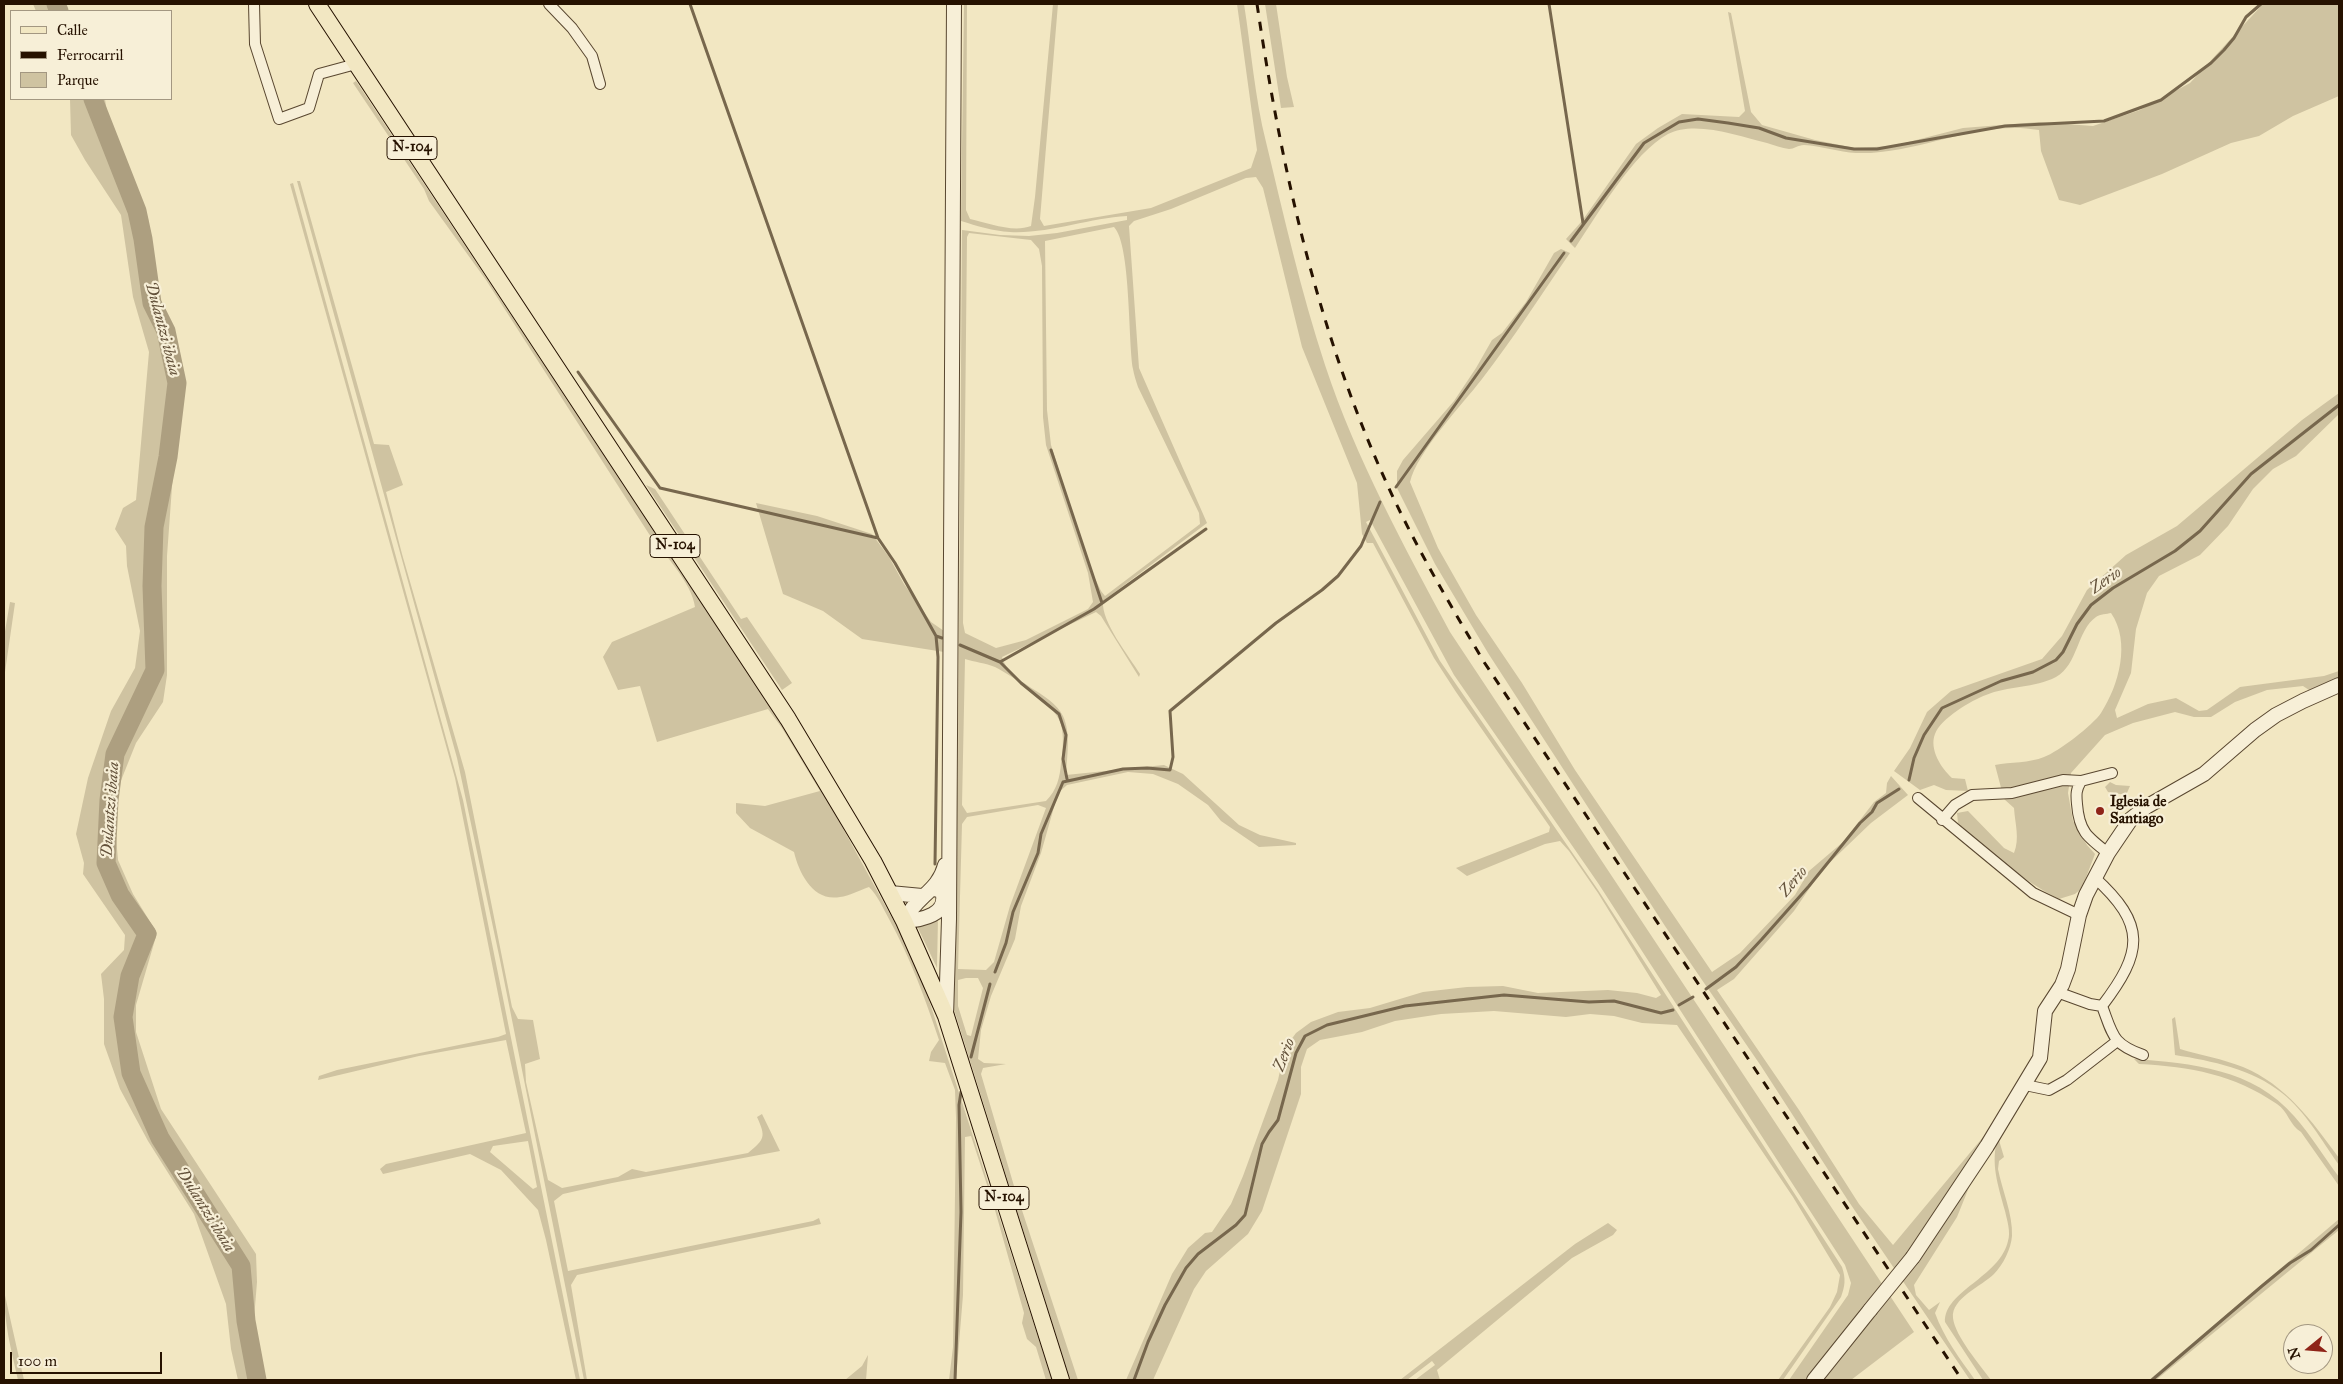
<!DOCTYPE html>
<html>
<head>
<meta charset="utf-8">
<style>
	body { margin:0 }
	#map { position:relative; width:2343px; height:1384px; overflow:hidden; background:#f2e7c2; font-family:"IM FELL Great Primer",serif }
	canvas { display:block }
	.frame { position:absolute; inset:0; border:5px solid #261200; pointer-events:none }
	.legend { position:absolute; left:10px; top:10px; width:162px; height:90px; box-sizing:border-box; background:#f7efd7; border:1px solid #a39781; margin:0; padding:6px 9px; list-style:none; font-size:15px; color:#261200 }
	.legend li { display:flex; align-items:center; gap:10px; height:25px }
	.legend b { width:25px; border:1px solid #a39781 }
	.north { position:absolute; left:2283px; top:1324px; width:50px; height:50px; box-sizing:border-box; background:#f7efd7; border:1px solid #a39781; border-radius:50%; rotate:253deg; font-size:14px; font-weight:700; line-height:20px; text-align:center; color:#261200 }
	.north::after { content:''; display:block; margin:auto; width:18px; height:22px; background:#8f2418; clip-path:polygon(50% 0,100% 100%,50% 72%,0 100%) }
	.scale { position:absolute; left:10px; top:1352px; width:152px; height:22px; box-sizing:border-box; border:2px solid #261200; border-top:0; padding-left:6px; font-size:15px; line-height:18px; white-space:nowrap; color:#261200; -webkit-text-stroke:4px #f7efd7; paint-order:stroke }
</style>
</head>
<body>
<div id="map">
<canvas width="2343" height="1384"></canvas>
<div class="frame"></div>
<ul class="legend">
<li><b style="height:6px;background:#f2e7c2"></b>Calle</li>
<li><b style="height:6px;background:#261200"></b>Ferrocarril</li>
<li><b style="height:14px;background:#cfc3a1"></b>Parque</li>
</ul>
<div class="north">N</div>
<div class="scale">100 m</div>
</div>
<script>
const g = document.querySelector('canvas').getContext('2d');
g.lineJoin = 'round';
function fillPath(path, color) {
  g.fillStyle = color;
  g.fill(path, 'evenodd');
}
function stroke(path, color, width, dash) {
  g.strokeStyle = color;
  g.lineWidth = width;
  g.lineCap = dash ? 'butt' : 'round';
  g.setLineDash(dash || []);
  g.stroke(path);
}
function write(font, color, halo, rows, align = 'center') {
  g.font = font + ' "IM FELL Great Primer",serif';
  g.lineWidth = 4.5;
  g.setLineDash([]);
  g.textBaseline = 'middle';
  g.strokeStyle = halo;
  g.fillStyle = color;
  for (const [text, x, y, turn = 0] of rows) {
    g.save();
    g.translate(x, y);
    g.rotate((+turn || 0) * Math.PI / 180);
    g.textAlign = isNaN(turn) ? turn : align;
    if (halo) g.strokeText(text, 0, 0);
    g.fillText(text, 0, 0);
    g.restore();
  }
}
fillPath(new Path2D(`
	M33,4h29l2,7h-28z
	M964,4h3l-1,206 4,9c18,4 43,14 61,7l4,-29 18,-193h5l-18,215 4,7 107,-18 100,-40 6,-18 -20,-146h7c7,44 11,95 22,138 18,75 35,150 59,223 31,94 79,181 125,267l464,700 -63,48h-30l49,-79 -64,79h-17l59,-85 3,-12 -6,-18 -247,-382 -144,-208 -84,-155 -4,2 74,139 158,229 244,377c4,12 3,19 -1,30l-58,83h-5l52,-73 7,-15 3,-17 -47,-78 -116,-172 -35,-2 -28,-7 -24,-2 -24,3 -72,-6 -53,3 -46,7 -33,11 -42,8 -13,9 -6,18v27l-39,117 -14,23 -42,37 -12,18 -41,91h-27l46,-106 16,-26 17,-15 7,-1 19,-28 12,-28 35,-96 7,-32 11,-15 15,-11 27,-10 32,-4 53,-16 44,-5 36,-1 35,7 70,-3 29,3 19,5 5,-3 -63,-102 -29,-42 -9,-10 -15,3 -78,32 -11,-8 93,-36 1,-5 -94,-135 -22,-34 -61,-115h-6l-5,-9 -5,-51 -55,-136 -39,-159 -7,-11 -10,1 -75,31 -37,12 -5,5 10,142 68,155 -104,78c-2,21 26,55 37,73l-1,3 -38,-61 -5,-4 -94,45c8,28 49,34 61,59 8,17 4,41 3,59l98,-10 19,9 56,51 21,10 36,8v2l-37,2 -38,-26 -13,-16 -30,-21 -25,-10 -25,-2 -61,13 -9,8 -17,60 -20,53 -6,33 -24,57 -10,34 -3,29 6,4 22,1 -23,4 -2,6 33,112 64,194h-8l-119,-380 7,-236 4,-534 38,5 29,1 28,-3 70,-13v-4c-38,2 -78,18 -117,16 -17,-1 -33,-6 -49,-11zM1114,227c17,18 14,113 19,142 1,6 3,12 5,18l61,126 1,11 -95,72 -4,-5 -13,-27 -37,-119 -4,-35 -2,-169zM969,233l62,7 8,9 3,17 1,151 3,28 42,128 5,29 -5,7 -62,31 -30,8 -31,-15 -2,-10 4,-386zM965,659c9,3 21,4 30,8 19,10 60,37 66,57 3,12 2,27 0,39 -1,14 -4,27 -15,38l-79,12 -5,-8zM1038,805l8,3 -36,98 -16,56 -8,8 -28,-1 4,-145 5,-7zM966,978h12l5,10 -12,48 -4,-1 -9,-29v-26z
	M1265,4h11l11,73 7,30 -13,1z
	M2263,4h76v92l-46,20 -34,20 -28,7 -69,31 -82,31 -21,-5 -18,-49 -2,-21c-63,-11 -120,25 -183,23 -17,-1 -35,-7 -52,-8 -6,0 -10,4 -15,4 -7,-1 -15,-4 -22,-6 -28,-7 -72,-23 -99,-9 -35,19 -70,80 -93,114l-9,-9 16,-18 54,-77 22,-16 24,-14 57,3 6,-6 -17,-99 3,1 20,99 11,13 53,15 40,8 38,-2 70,-18 76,-6 54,4 47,-16 50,-27z
	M356,81l444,671 28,49 75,137 23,53 126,389h-6l-10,-33 -9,-8 -5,-16 2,-10 -31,-110 -22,-67 -6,1 -2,158 -7,85h-7l4,-33 3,-229 -1,-28 -10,-27 -16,-2 2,-9 8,-12c-14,-42 -29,-83 -50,-121 -6,-11 -11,-23 -20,-32 -9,3 -20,9 -29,10 -27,5 -41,-24 -46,-45l-44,-24 -14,-15v-10l29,3 55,-15 -38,-63 -14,-19 -111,33 -17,-56 -22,4 -15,-33 9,-15 83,-35c-3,-24 -31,-53 -46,-73l-163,-254 -57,-79 -5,-12 -71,-106z
	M70,99h35l3,20 23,68 17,31 8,88 17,43 6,41 -12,166v119l-4,27 -27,41 -18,45 -3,38 3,34 15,34 24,39 -21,72v27l25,77 95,145 1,28 -4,49 9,49h-24l-7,-31 -5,-45 -32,-90 -46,-73 -28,-52 -16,-45v-45l-3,-25 23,-24 1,-15 -42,-61 1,-11 -8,-29 12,-56 23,-67 24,-43 5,-37 -13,-65 -1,-20 -11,-17 8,-21 13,-8 13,-148 -16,-55 -12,-82 -36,-55 -14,-25z
	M297,181h3l74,263 15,1 14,40 -17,7 16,62 63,218 47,235 6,12 15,1 7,39 -15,5 1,18 22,98 14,8 56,-11 14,-8 14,3 102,-19c17,-14 18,-16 9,-36l5,-3 18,37 -168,32 -49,11 -9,7 14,70 245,-50 6,-3 2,6 -244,51 -6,10 16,95h-3l-84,-420 -43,-202z
	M293,183l170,617 117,580h-4l-30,-140 -8,-30 -37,-40 -31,-16 -87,20 -3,-5 6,-5 140,-31 -20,-93 -87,16 -101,24 1,-4 18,-6 161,-33 8,-3 -51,-256 -165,-594zM528,1141l9,46 -4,2 -43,-37 3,-6z
	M1561,249l9,4c-29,42 -57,86 -88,126 -20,26 -65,73 -72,103l28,66 38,67 46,68 53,87 137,202 28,-19 55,-58 14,-24 34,-29 31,-40 12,-9 1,-10 4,-7 17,19 -37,28 -49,47 -28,41 -60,68 -17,11 82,120 60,94 34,41 96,-115 -50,79 -26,56 37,-50 22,-35 -15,37 -43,68 2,10 13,15 11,-8 -5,11c9,25 25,46 40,67h-5l-123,-181 -86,-133 -96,-140 -177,-273 -53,-89 -38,-76v-17l6,-11 51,-59 22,-33 16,-28 10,-7 24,-31 28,-49z
	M2339,393v21l-43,42 -23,13 -20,20 -25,37 -28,29 -41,21 -12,17 -11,36 -5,44 -16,37 2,8 31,-14 28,-6 23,13 8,-1 33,-23 84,-11 15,-5v7l-30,12 -6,-4 -36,4 -32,12 -24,15h-17l-19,-5 -42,11 -28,12 -34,38 -3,20 5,28 14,24 8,9 -13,34 -7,6 -16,5c-38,-19 -71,-48 -101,-76l-1,-10 11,-2 36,37 10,5c6,-15 1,-29 0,-45l-10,-9 -9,-34c15,-3 35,-2 49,-8 14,-5 49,-32 57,-44 18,-28 30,-71 10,-100 -4,1 -11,1 -15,4 -19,13 -18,48 -40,60 -21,11 -49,9 -70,18 -14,5 -46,24 -51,39 -6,15 6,34 17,44l13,1 3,12 -22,-1 -12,-5 -14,5 -26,-19 16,-23 17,-36 24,-21 91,-32 20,-23 25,-46 39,-35 51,-29 125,-106z
	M646,485l9,4 86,130 6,-2 45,66 -10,7z
	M756,503l61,13 55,18 17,23 15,27 27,38 13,9v21l-82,-13 -39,-28 -40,-17z
	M10,602l5,1 -11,76v-42z
	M2110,782l6,3 14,1 -4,9 -18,-3 -3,-5z
	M938,918l-1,50 -20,-42z
	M2175,1017l5,32c20,6 43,10 63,18 43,18 69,54 96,91v7c-17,-24 -34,-54 -57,-72 -30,-24 -70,-32 -107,-38l-3,-36z
	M2134,1059c57,4 120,10 160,57 17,19 30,41 45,61v9l-38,-54c-11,-6 -13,-21 -24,-28 -44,-30 -86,-37 -138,-40z
	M1998,1137l6,20 -5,4 -1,8c4,21 15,45 14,67 -1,13 -9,29 -18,38 -12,12 -43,24 -41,44 2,18 27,47 38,62h-8l-38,-58c-1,-31 55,-45 63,-81 3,-9 -1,-21 -3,-30 -7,-26 -15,-48 -7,-74z
	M2339,1219v11l-183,150h-7z
	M1608,1223l9,7 -4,5 -41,23 -135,112 3,10h-25l20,-15 -3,-4 -25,19h-7l175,-136z
	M4,1291l20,89h-6c-7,-31 -14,-57 -14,-89z
	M868,1355l-2,25h-21l17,-14z`), '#cfc3a1');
stroke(new Path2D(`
	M690,4l188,534 17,25 41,73 6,2
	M1549,4l34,219
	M1571,241l73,-98 35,-21 19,-3 30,4 31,5 27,10 68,11h23l128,-23 99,-5 57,-21 50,-37 13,-13 10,-12 12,-21 15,-13
	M578,372l82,116 218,50
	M1051,450l51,153
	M1396,487l168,-234
	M960,645l40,17 21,21 38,31 7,21 -3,24 4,20
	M1000,662l94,-53 112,-80
	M1909,780l5,-22 10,-23 18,-27 59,-27 32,-9 23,-12 7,-8 14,-28 14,-19 22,-17 62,-37 25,-20 51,-57 88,-69
	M935,864l3,-207 -2,-21
	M995,972l11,-29 7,-31 25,-59 3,-19 22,-52 60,-13 24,-1 23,2 3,-13 -3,-46 106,-88 46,-33 16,-14 23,-30 19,-44
	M1706,989l30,-22 26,-28 47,-53 51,-63 12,-11 5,-9 22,-14
	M1679,1005l14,-8
	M971,1057l19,-73
	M955,1380l6,-168 -2,-107 2,-13
	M1134,1380l14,-38 17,-37 21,-37 12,-14 38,-29 9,-10 17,-71 7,-12 9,-12 18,-67 9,-17 22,-11 78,-19 99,-11 85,7 25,-1 47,12 12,-3
	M2152,1380l110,-94 28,-23 21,-13 28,-25`), '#77674d', 3);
stroke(new Path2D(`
	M56,4l3,7
	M93,99l44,112 6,28 9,64 14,28 11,52 -9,74 -14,70 -2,59 3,84 -40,84 -6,46 -3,63 14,32 27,39 -17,42 -7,41 8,56 29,65 81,128 5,55 11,59`), '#ad9f80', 19);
const minor = new Path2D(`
	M254,4l1,40 24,75 30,-11 10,-34 37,-10
	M549,4l23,24 20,28 8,28
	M1918,798l115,95 46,22
	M1942,820l13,-15 17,-10 40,-2 51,-13 18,1
	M2108,853c-21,-16 -29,-22 -31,-49 -1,-10 -1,-14 4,-23l31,-8
	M2094,877c53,48 49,75 8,129
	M2057,992l33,12 12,2
	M2102,1006c11,29 10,38 41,49
	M2025,1085l24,5 18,-10 49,-38`);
const tertiary = new Path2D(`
	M934,889l8,2c8,24 -21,29 -38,30 12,-25 34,-29 41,-56
	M890,893l32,3
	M946,1016l3,-97 5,-915
	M1913,1257l74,-111 53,-88 5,-47 17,-26 6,-16 11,-54 7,-20 22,-42 23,-34 15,-12 58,-33 51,-44 21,-15 27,-14 36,-16
	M1814,1380l56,-70`);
const primary = new Path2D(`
	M317,4l471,715 85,142 31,60 42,95 115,364`);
stroke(minor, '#594730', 12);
stroke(tertiary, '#594730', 16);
stroke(primary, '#261200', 18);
stroke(minor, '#f7efd7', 10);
stroke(tertiary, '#f7efd7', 14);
stroke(primary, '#f2e7c2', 16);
stroke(new Path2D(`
	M1257,4c25,169 63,338 136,493 27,57 59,111 91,165l478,718`), '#261200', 3, [9, 9]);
const tertiaryBridge = new Path2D(`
	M1870,1310l43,-53`);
stroke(tertiaryBridge, '#594730', 16, []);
stroke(tertiaryBridge, '#f7efd7', 14);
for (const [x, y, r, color] of [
	[2100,811,5,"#8f2418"]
]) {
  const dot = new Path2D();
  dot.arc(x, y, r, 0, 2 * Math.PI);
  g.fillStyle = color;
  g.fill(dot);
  stroke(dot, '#f7efd7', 2);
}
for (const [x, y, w] of [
	[412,148,50],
	[675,546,50],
	[1004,1198,50]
]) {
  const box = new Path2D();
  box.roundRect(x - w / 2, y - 11.5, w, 23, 4);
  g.fillStyle = '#f7efd7';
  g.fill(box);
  stroke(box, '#261200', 1);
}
write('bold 14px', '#261200', null, [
	["N-104",412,148],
	["N-104",675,546],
	["N-104",1004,1198]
]);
write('bold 15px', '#261200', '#f7efd7', [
	["Iglesia de",2110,802],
	["Santiago",2110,819]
], 'left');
write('italic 16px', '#63513a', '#f7efd7', [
	["Dulantzi ibaia",162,329,75],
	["Zerio",2106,581,-34],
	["Dulantzi ibaia",111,810,-86],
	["Zerio",1794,882,-50],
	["Zerio",1285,1055,-69],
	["Dulantzi ibaia",205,1210,58]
]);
</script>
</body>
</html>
